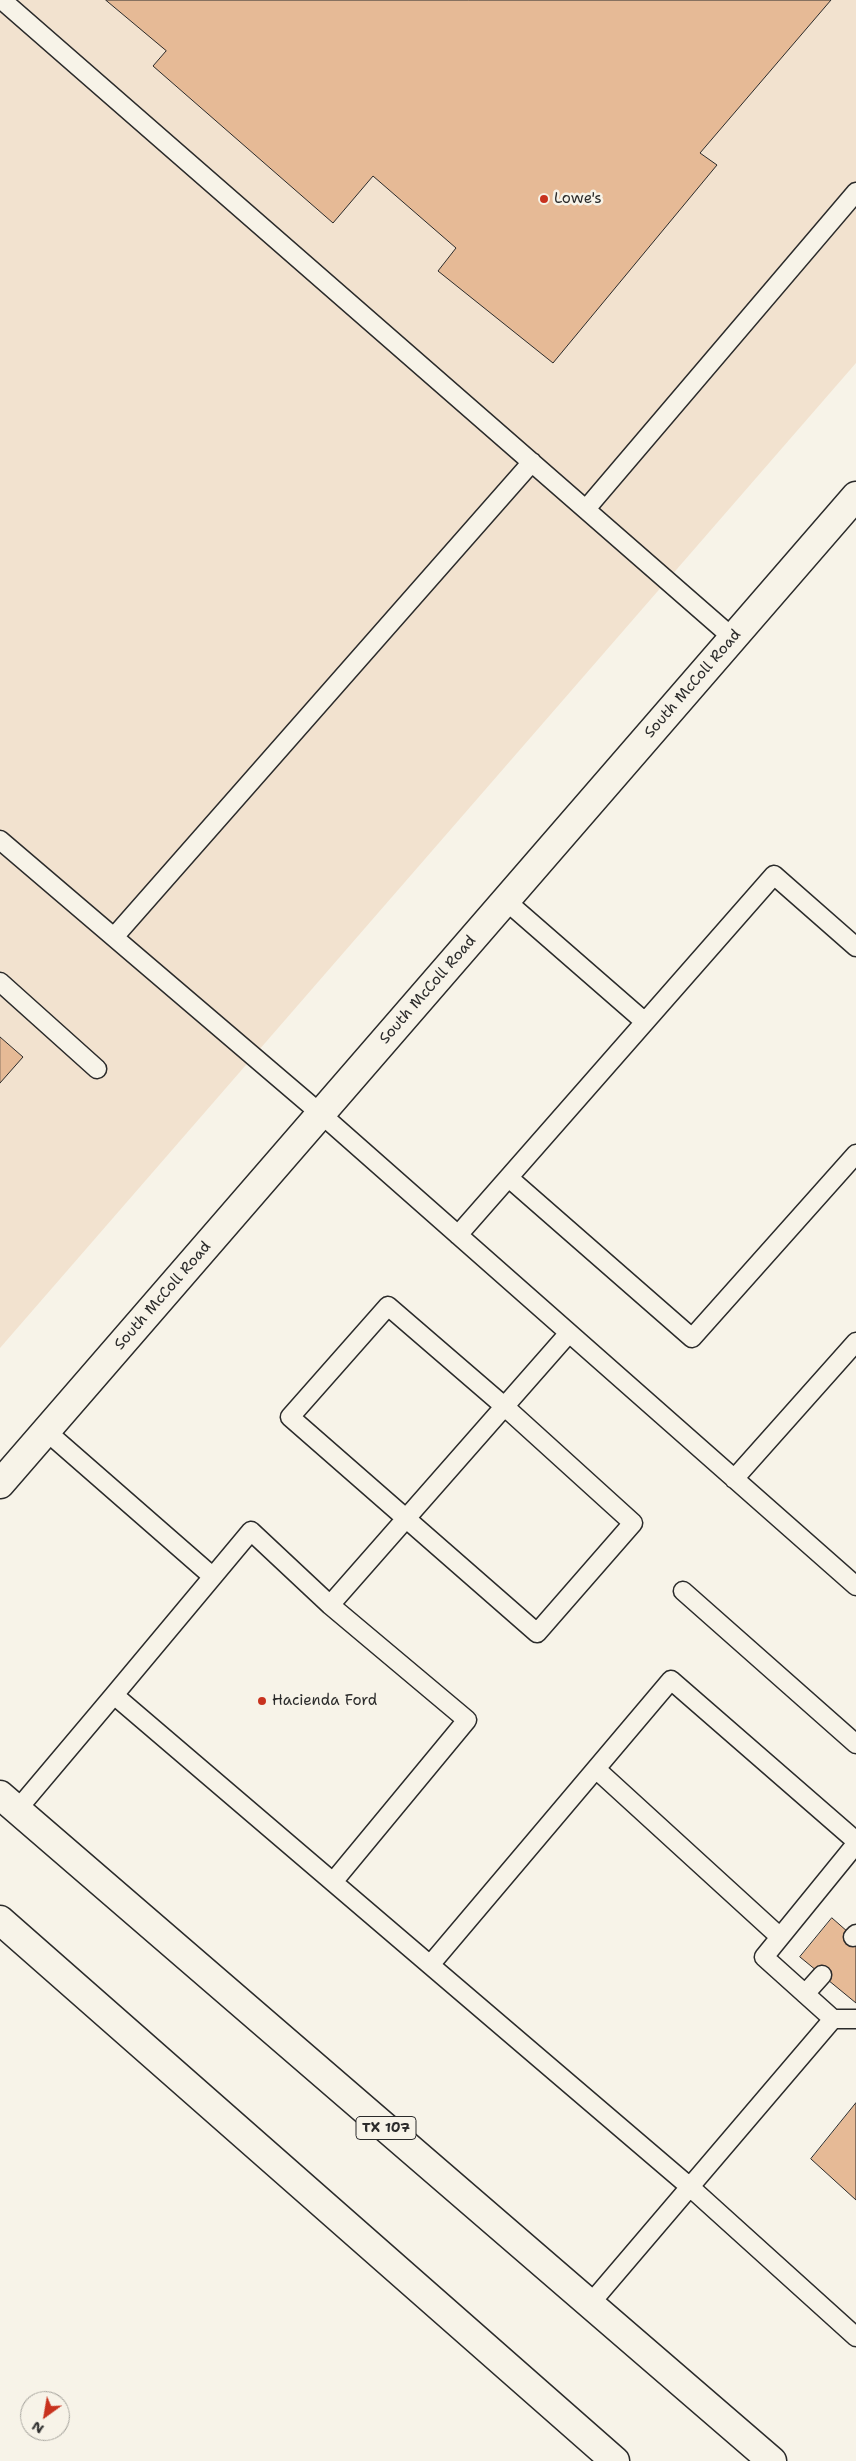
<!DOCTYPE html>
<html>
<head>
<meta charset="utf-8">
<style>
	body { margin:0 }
	#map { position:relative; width:856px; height:2461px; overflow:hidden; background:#f7f3e8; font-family:"Shantell Sans",sans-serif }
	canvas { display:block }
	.north { position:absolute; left:20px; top:2391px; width:50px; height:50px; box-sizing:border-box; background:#f7f3e8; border:1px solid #a5a39c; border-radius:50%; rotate:212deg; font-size:14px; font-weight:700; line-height:20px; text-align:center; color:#2b2b2b }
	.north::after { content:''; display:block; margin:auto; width:18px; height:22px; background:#c8321e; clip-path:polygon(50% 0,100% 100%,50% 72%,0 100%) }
</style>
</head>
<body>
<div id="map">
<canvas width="856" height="2461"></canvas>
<div class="north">N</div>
</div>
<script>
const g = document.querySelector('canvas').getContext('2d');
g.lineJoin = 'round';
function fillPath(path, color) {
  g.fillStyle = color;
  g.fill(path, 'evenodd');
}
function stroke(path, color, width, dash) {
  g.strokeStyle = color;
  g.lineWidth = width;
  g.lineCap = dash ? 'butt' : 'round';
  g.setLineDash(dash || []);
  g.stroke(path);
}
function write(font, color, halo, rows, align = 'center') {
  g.font = font + ' "Shantell Sans",sans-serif';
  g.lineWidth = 5;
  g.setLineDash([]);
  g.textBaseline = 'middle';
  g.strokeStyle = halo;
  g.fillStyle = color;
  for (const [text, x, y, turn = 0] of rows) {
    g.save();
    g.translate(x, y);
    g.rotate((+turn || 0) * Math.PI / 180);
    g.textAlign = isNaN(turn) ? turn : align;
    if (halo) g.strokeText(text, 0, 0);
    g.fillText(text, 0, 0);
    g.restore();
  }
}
fillPath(new Path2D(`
	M0,0h856v363l-856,985z`), '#f2e2cf');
const building = new Path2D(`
	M106,0h725l-131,153 17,12 -164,198 -115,-92 18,-23 -83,-72 -40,47 -180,-157 13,-15z
	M0,1037l23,20 -23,26z
	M832,1918l24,21v64l-56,-46z
	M856,2103v97l-45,-41z`);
fillPath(building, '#e6ba96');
stroke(building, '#2b2b2b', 1);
const service = new Path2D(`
	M2,0l731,638
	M586,509l270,-317
	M0,840l321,274 535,472
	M505,900l140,122
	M114,937l418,-475
	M0,982l97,87
	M509,1178l183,160 164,-184
	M458,1235l316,-360 82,72
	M388,1306l116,100 129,117 -96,110 -247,-216z
	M46,1431l166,145
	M734,1479l122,-137
	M683,1591l173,153
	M330,1605l239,-272
	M114,1695l137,-164 79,74 137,115 -134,162
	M596,1769l184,168
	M17,1810l97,-115 576,492 166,150
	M856,1844l-92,113 69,62h23
	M853,1937l3,-3
	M430,1965l241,-285 185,161
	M805,1994l17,-19
	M590,2304l243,-285`);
const secondary = new Path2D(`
	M0,1484l856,-988`);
const primary = new Path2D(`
	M0,1795l772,666
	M0,1920l615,541`);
stroke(service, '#2b2b2b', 21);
stroke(secondary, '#2b2b2b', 31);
stroke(primary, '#2b2b2b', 31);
stroke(service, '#f7f3e8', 18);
stroke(secondary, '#f7f3e8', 28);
stroke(primary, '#f7f3e8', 28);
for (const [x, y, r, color] of [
	[544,199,5,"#c8321e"],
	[262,1701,5,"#c8321e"]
]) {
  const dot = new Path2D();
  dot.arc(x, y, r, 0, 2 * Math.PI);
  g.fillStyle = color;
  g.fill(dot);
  stroke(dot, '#f7f3e8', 2);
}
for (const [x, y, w] of [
	[386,2128,60]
]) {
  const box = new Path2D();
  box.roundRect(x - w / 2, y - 11.5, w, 23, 4);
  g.fillStyle = '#f7f3e8';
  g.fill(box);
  stroke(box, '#2b2b2b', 1);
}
write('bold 14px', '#2b2b2b', null, [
	["TX 107",386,2128]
]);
write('15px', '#2b2b2b', '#f7f3e8', [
	["Lowe's",554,199],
	["Hacienda Ford",272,1701]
], 'left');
write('15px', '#2b2b2b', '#f7f3e8', [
	["South McColl Road",693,684,-49],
	["South McColl Road",428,990,-49],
	["South McColl Road",163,1296,-49]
]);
</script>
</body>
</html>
